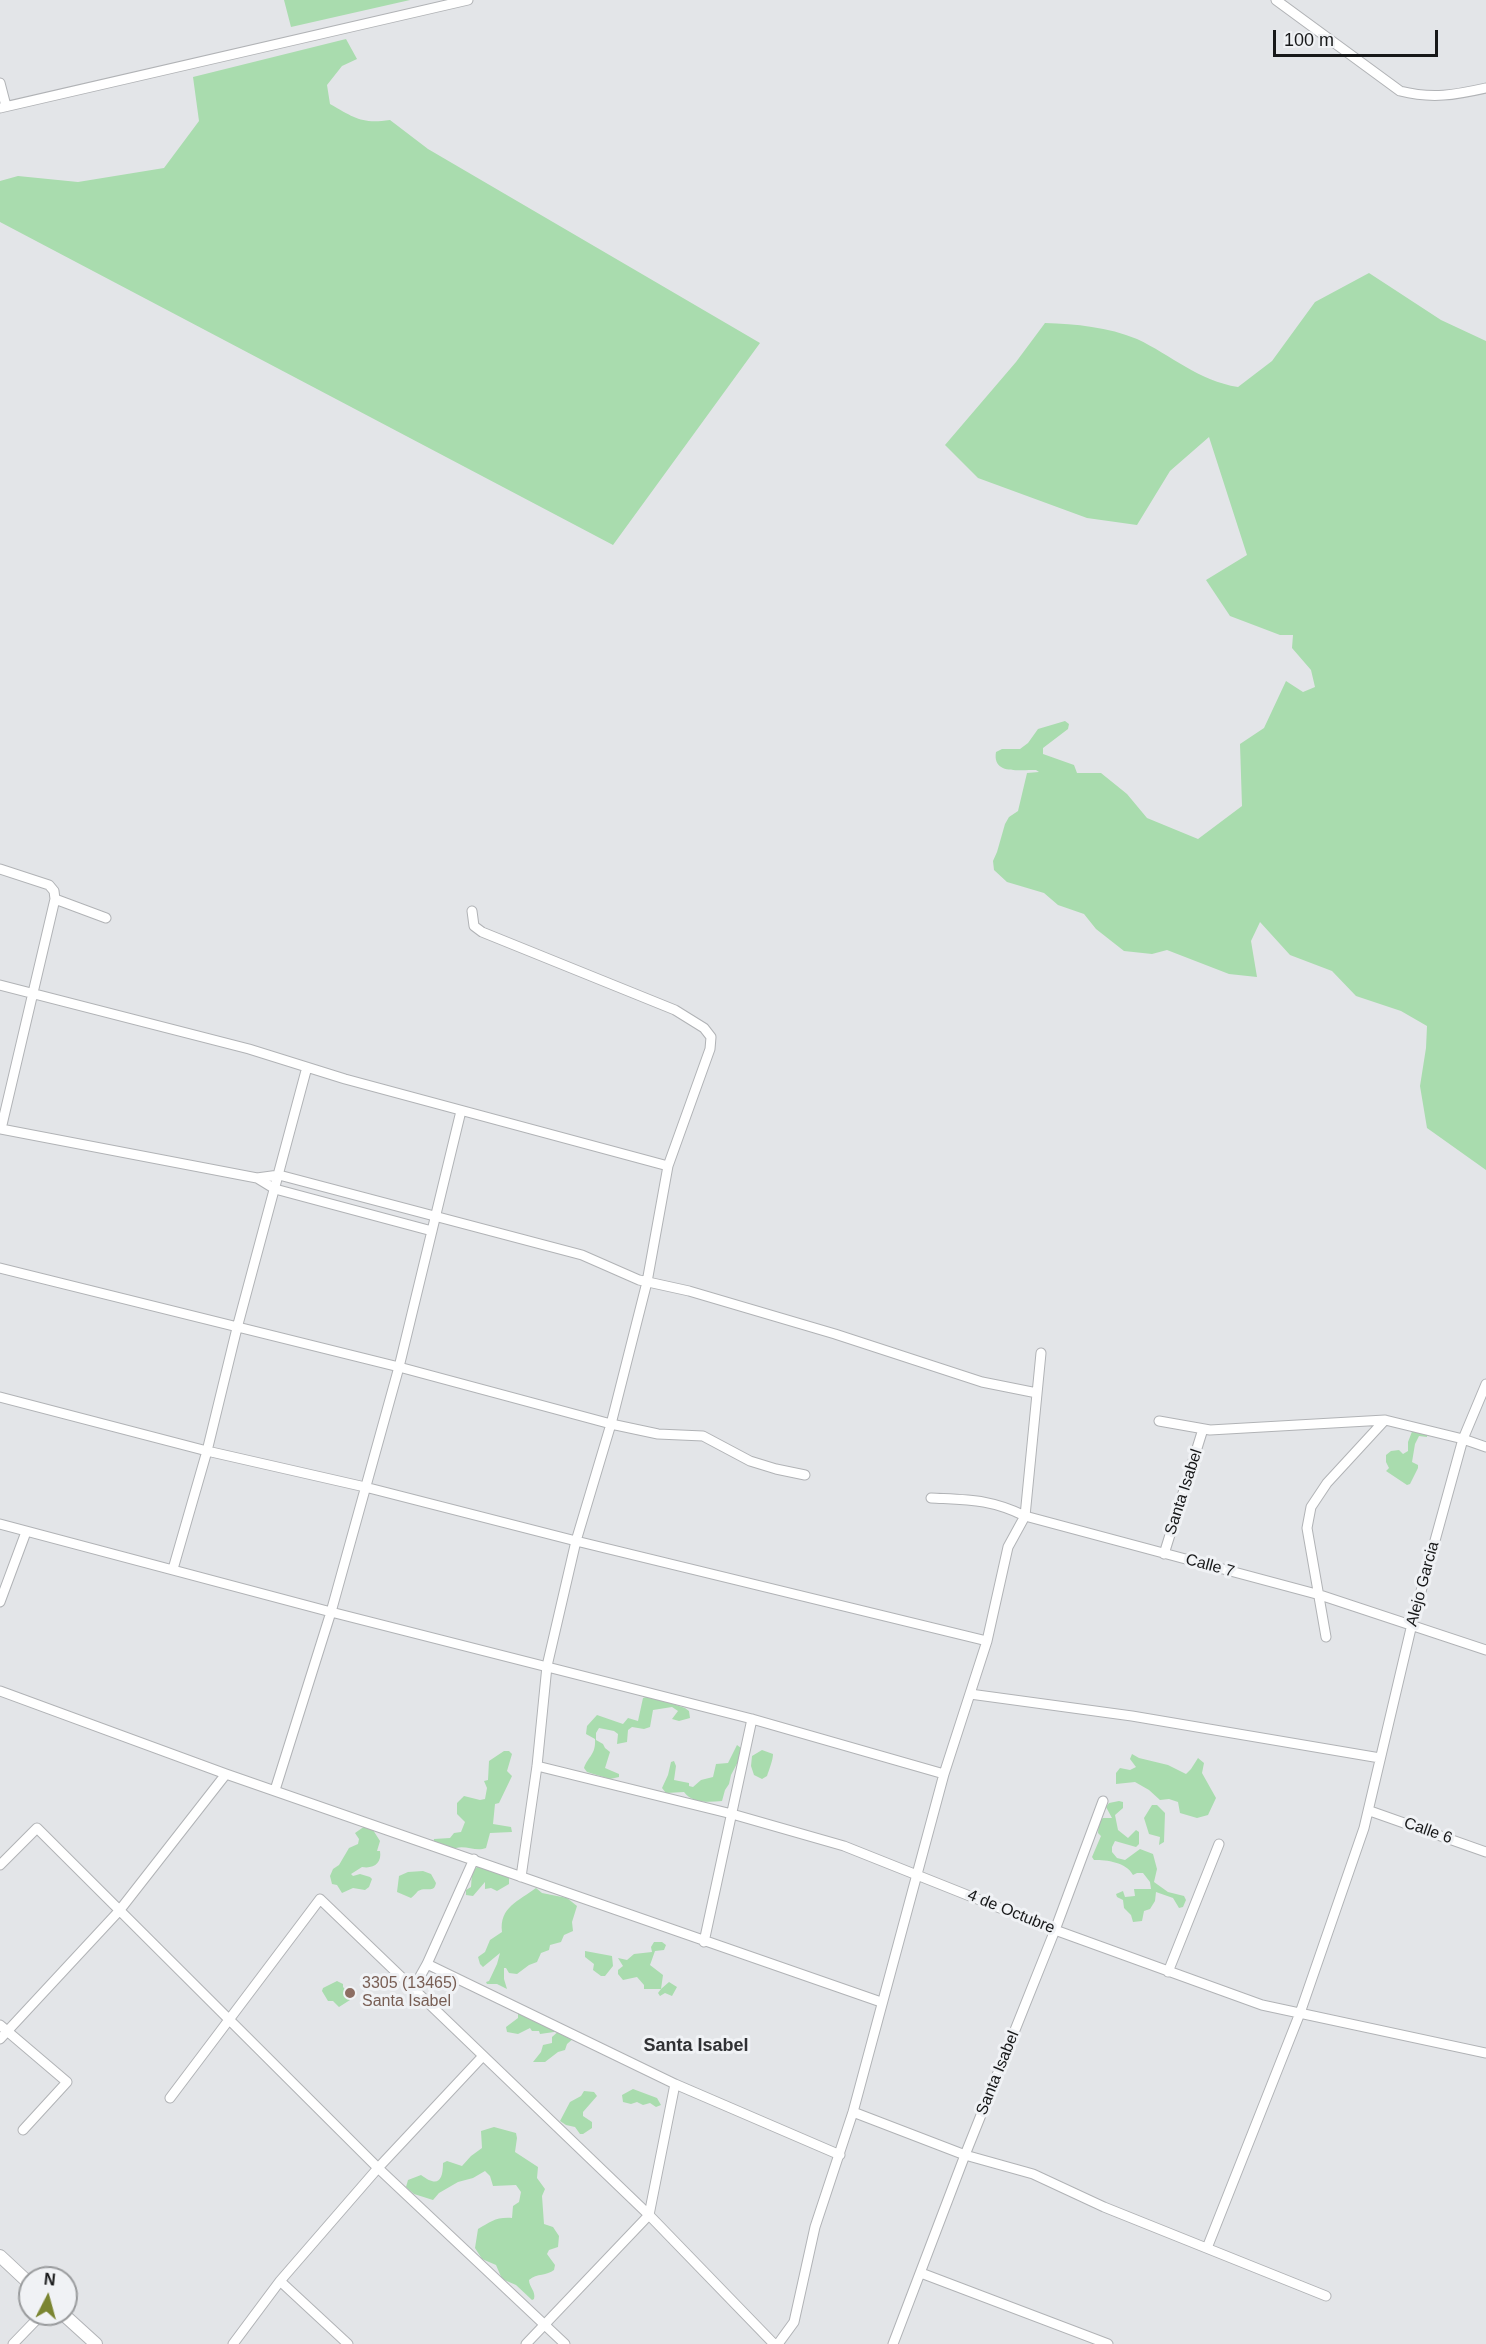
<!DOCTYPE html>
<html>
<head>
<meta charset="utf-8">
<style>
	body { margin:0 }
	#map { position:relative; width:1486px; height:2344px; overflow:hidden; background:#e3e5e8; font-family:Arial,sans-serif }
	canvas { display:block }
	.north { position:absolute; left:18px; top:2266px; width:60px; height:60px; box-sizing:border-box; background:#f0f2f5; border:2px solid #999b9d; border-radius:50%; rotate:6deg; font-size:16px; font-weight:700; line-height:24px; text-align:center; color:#171819 }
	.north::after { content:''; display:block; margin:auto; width:21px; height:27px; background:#7a8531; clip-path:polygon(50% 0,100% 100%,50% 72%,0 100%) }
	.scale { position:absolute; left:1273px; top:30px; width:165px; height:27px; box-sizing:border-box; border:3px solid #171819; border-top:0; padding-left:8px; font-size:18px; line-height:21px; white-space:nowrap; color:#171819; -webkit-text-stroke:4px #f0f2f5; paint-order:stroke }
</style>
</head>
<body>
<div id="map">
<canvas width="1486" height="2344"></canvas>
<div class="north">N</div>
<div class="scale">100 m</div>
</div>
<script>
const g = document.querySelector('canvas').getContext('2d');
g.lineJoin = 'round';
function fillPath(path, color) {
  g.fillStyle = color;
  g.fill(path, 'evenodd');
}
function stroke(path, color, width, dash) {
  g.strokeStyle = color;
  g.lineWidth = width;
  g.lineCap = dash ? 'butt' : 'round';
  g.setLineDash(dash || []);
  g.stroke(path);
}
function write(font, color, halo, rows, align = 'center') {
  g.font = font + ' Arial,sans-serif';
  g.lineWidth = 6;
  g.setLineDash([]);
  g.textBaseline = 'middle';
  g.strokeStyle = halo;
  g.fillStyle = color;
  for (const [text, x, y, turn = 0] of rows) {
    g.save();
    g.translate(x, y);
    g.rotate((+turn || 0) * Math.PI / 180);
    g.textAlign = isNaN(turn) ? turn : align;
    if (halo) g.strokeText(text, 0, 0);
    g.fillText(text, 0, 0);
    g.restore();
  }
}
fillPath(new Path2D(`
	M284,0h126l-119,27z
	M346,39l11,20 -15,7 -15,19 3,19c25,14 31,20 60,16l38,29 332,194 -147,202 -613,-323v-41l18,-5 60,6 86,-14 35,-47 -6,-44z
	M1369,273l72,47 45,21v829l-59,-42 -7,-42 6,-38 1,-22 -26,-15 -45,-15 -24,-25 -42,-16 -30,-33 -9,19 6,36 -28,-3 -62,-24 -15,4 -28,-3 -28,-22 -12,-15 -26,-9 -14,-12 -37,-11 -13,-12 -1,-9 4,-9 8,-28 4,-7 9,-6 9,-38 12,-1 -3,-2c-15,-1 -44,6 -40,-18l6,-3h18l8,-6 10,-14 27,-8 4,3 -1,5 -25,19v6l31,11 3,8h24l26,21 20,24 51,21 44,-33 -2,-62 24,-16 22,-47 17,11 12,-5 -4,-17 -19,-22 1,-13h-13l-50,-19 -24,-36 41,-25 -38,-118 -39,34 -33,54 -50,-7 -109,-40 -33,-33 71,-83 29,-39c31,1 63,4 92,16 34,16 62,42 101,48l34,-26 43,-59z
	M1413,1429l14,4v4l-8,-1 -4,8 -3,18 6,3v3l-8,16 -3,1 -21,-14 3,-3 -3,-6v-7l5,-4 8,-1 4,4 5,-3v-9z
	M649,1696l36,12 4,3 1,7 -11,3 -7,-2 6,-8 -6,-4 -19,3 -3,17 -6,2 -12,-2 -4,3 -1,12 -10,2 1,-10 -4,-3 -15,-3 -3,5v7l7,4 2,4 5,4 -5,16 14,6v3l-9,2 -23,-7 -3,-4c4,-12 12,-13 11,-29l-9,-5 1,-8 10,-11 26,9 5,-6 10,3 5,-23z
	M737,1745l4,3 -1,10 -9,17 -2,9 -4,6 -3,11c-13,1 -29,3 -38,-9l-18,1 -4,-5 6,-13 3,-13 3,-1 2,5 -2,14 15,3v3l4,1 8,-7 12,-3 3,-13 12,-1z
	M762,1750l11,4c0,6 -4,16 -6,22l-5,3 -8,-4 -3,-9 1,-10z
	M504,1751h5l3,3 -5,17 5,5 -13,27 -4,1 -2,20 18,3 1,5 -22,1 -4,15c-10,4 -20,-3 -30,0 -7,2 -11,5 -19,4l-4,-5 1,-8 16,-1 4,-5 7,-1 4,-10 -8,-8v-11l7,-7 16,4 5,-1 2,-11 -3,-7 4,-1 1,-19z
	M1132,1754l7,4 29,7 18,9 5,-5 7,-11 6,5 -2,10 14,25 -8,17 -11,3 -17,-5 -2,-11 -9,-3 -9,1 -11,-10 -14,-8 -19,2v-11l4,-5 10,2 6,-3 -6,-8z
	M1119,1801l4,1v6l-8,7 3,15 10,8 8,-8 3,2v12l-3,3 -21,-6 -3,6v5l5,6 8,2 15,-11 13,5 4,15 -3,13 14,10 16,4 2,4 -3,7 -4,1 -6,-10 -17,-6 -1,9 -5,8 -6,2 -2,10 -9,1 -2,-7 -7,-7 -1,-8 -6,-3 -1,-3 7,-3 2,6 10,-1 -1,-7h17l-1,-7 -7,-9h-6l-4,2c-7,-13 -26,-15 -39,-15l-2,-3 9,-21 -3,-3 1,-12 4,-3h9l-6,-11 3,-4z
	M1152,1805h5l8,8 -1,29 -5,3 1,-8 -11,-3 -5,-16z
	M365,1826l8,4 7,11 -3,10h3c2,12 -6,18 -18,16l-11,7 2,2 7,-2 10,3 2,2 -3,8 -4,3 -12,-2 -11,5 -5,-8 -5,-1 -2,-8 3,-7 6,-4 10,-17 9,-4 1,-5 -4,-6z
	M478,1866l11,1 1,4 6,2 5,-3 8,5v9l-12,7 -6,-3 -6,1v-7l-12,14 -7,-1v-5l5,-3 1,-15z
	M423,1871l8,3 5,9c-2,11 -10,3 -18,8 -2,2 -4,5 -7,7l-14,-6 2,-16 9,-4z
	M536,1888l6,5 25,5 10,8 -5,16 1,9 -9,4 -3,7 -11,3 -1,5 -8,3 -4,9 -8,3 -12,9 -8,-1 -3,-5h-2v11l3,10 -10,-5h-10l-1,-2 3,-1 8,-17 3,-11 -17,14 -3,-3 -2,-7 7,-5 5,-12 12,-8c-3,-25 17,-31 34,-44z
	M654,1942h8l4,3 -2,5 -9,1 -5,14 13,10 -2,14 8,-7 8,5 -5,9 -7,-3 -5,3 -2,-3 3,-4h-17v-4l-7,-8 -14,3 -5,-6v-4l5,-4 -5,-8 9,2 7,-6 18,-2 -1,-5z
	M585,1951l27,5 1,10 -8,10h-4l-8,-6 1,-6 -9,-7z
	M337,1981l6,3v3l8,9 -1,4 -11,7 -6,-6h-5l-6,-10 1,-3z
	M518,2012l38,17 -2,3 -14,2 -1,-3h-7l-2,-3 -12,6 -11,-2 -1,-5 12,-9z
	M561,2029l14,8 -8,7 -2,6 -7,2 -13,10h-12l8,-10 2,-7 9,-2v-6z
	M633,2089l24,9 4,7 -5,2 -6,-4 -7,2 -6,-3 -6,2 -8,-2 -1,-7z
	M584,2091l10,1 3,4 -14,16v4l9,6v6l-9,6h-3l-5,-7 -9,-2 -6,-4 10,-19 11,-6z
	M494,2127l22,6 1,5 -2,14 23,15 -1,11 8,11 -3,7 2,28 9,3 6,9 -1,11 -9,3 -2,4 8,11 -1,5c-7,6 -17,3 -25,10 0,7 7,11 5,19l-2,1 -16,-15 -14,-6 -6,-14 -14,-6 -7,-11 3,-19c13,-7 17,-12 34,-11l1,-12 6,-4 2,-10 -5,-7 -23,1 -3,-10 -5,-5 -12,7 -15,4 -19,11 -6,7 -19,-6 -8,-7 2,-7 13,-5c16,12 22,7 22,-12l4,-2 15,5 9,-10 11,-8 -1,-17z`), '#a9dcae');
const minor = new Path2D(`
	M1276,0l124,91c32,8 55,4 86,-3
	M0,83l6,23
	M0,108l468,-108
	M0,869l49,16 5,6 1,8 51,19
	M55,899l-54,230 256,49 22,-3 303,80 57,25 50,11 146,43 147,48 55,11
	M472,911l2,15 8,6 193,78 29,18 7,9 -1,12 -42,117 -21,116 -36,142 -35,117 -29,125 -10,100 -16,111
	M0,985l249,64 96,30 323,87
	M257,1178l18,11 157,42
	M0,1268l399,99 212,57 47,10 45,2 47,25 26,8 29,6
	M0,1397l207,54 158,36 211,54 411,100
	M1159,1421l51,9 175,-10 78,19 23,8
	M931,1498c38,2 59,1 94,18l295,79 166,55
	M0,1524l331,88 421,107 192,55
	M1164,1554l39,-125
	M173,1569l34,-118 30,-123 70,-261
	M0,1602l26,-70
	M1326,1637l-19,-109 4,-21 16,-24 58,-63
	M0,1691l226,83 655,228
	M970,1694l162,22 248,42
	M537,1766l195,48 112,32 211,84 207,75 224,48
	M275,1790l56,-178 68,-245 62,-256
	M1370,1811l116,41
	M0,1865l37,-37 341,340 187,176
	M704,1942l48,-223
	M427,1964l248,120 165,71
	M1168,1972l51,-128
	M413,1989l14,-25 47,-105
	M0,2025l67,57 -44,48
	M0,2039l119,-128 107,-137
	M170,2098l150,-199 329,316 125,129
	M853,2112l112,43 68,19 71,33 222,89
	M1207,2248l93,-235 64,-185 48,-204 51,-185 23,-55
	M921,2273l187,71
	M280,2281l68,63
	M13,2344l29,-30
	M233,2344l47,-63 98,-113 104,-111
	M526,2344l123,-129 26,-131
	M778,2344l16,-22 21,-95 38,-115 91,-338 43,-133 21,-94 17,-31 16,-163
	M893,2344l72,-189 90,-225 48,-129`);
const tertiary = new Path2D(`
	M0,2256l30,28
	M63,2314l33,30`);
stroke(minor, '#b1b3b6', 11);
stroke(tertiary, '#b1b3b6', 14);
stroke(minor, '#fff', 9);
stroke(tertiary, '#fff', 12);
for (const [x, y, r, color] of [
	[350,1993,6,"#8d6e63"]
]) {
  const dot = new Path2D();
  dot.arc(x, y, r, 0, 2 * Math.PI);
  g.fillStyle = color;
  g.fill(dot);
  stroke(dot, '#f0f2f5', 2);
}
write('16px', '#171819', '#f0f2f5', [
	["Santa Isabel",1184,1492,-72],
	["Calle 7",1210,1566,15],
	["Alejo Garcia",1423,1584,-75],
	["Calle 6",1428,1831,19],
	["4 de Octubre",1011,1912,22],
	["Santa Isabel",998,2073,-68]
]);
write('16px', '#785e54', '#f0f2f5', [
	["3305 (13465)",362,1984],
	["Santa Isabel",362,2002]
], 'left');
write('bold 18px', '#303134', '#f0f2f5', [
	["Santa Isabel",696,2046]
]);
</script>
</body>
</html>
